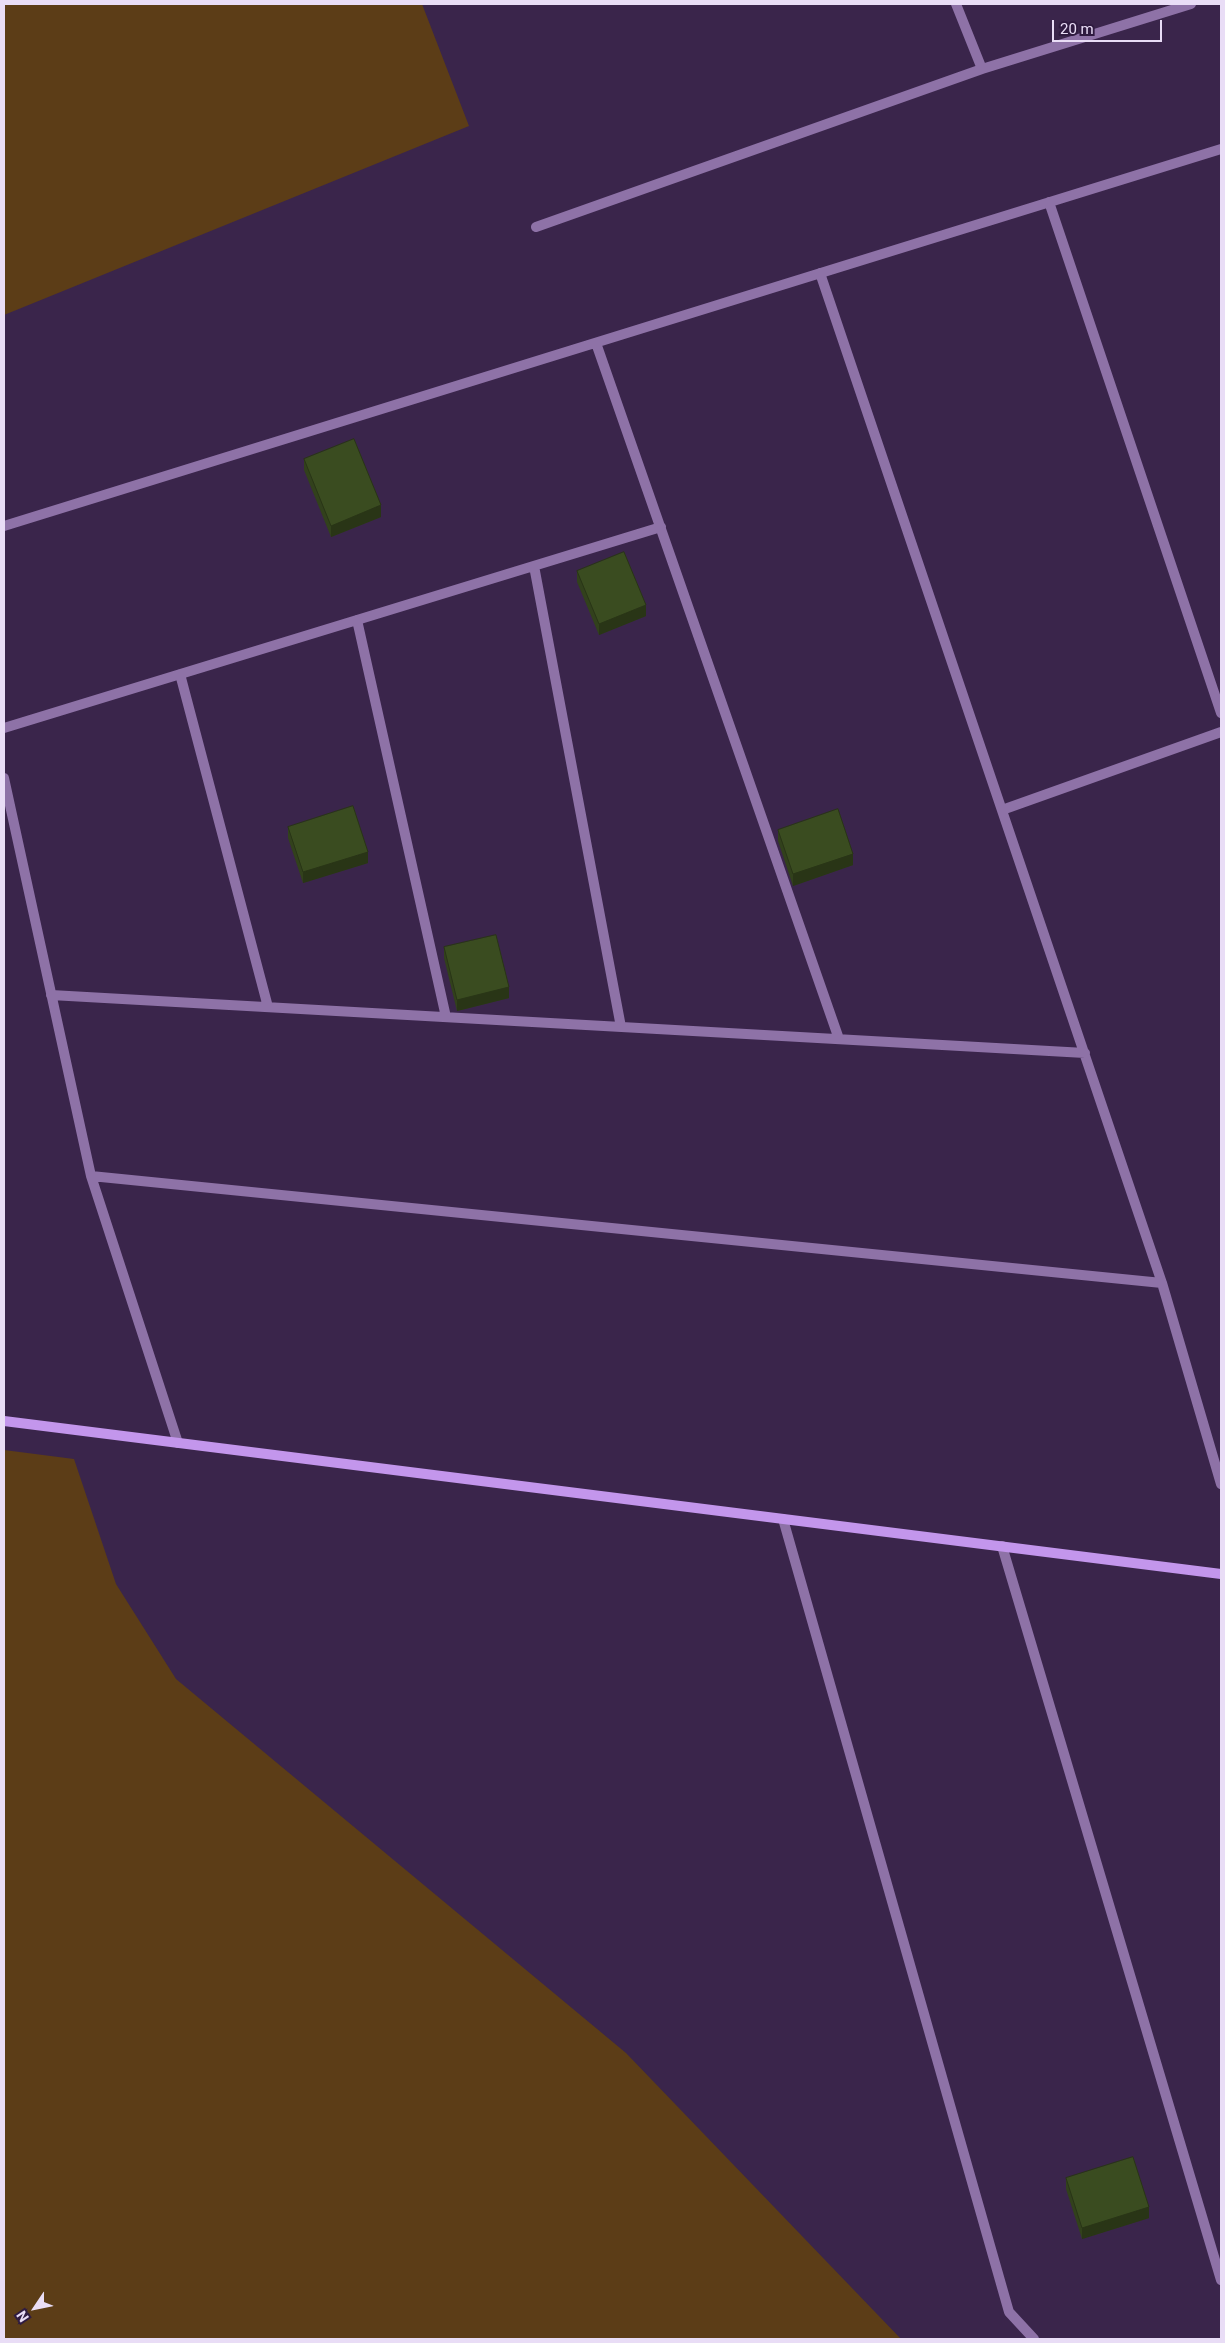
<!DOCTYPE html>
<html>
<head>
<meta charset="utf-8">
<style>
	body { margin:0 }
	#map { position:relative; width:1225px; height:2343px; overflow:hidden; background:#3a254b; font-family:Roboto,sans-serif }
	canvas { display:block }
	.frame { position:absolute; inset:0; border:5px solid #e9ddf6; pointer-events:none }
	.north { position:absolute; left:10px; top:2283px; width:50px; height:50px; -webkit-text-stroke:4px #2f1b40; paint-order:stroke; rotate:236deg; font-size:14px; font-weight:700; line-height:20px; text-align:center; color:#e9ddf6 }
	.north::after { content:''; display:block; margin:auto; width:18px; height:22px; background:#e9ddf6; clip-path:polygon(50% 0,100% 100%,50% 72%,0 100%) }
	.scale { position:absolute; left:1052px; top:20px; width:110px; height:22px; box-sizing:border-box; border:2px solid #e9ddf6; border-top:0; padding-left:6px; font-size:15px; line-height:18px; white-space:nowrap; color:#e9ddf6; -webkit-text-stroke:4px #2f1b40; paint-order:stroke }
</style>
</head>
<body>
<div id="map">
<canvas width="1225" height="2343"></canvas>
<div class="frame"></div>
<div class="north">N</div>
<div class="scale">20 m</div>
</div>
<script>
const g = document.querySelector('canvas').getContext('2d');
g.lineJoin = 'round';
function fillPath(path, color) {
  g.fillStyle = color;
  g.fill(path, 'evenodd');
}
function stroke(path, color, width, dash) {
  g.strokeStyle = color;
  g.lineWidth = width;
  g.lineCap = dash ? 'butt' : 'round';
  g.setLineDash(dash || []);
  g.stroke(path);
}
fillPath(new Path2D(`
	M4,4h418l47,122 -465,189z
	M4,1450l70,9 42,125 60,95 450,374 275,286h-897z`), '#5c3d17');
stroke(new Path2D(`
	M956,4l26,65
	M1049,202l172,511
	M536,227l446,-158 209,-65
	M820,273l342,1010 59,201
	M596,343l243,696
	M4,526l1217,-377
	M534,566l87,461
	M357,620l89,397
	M180,674l88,333
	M4,728l657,-201
	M4,778l87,398 87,267
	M1002,810l219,-78
	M51,995l1034,58
	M91,1176l1071,107
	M783,1519l226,793 25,27
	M1002,1546l219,734`), '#8e72a7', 10);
stroke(new Path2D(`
	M4,1421l1217,153`), '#c396ec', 10);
fillPath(new Path2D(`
	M304,459l77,58 -50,20 -27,-67z
	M577,571l69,45 -47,19 -22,-53z
	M288,827l80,36 -65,20 -15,-45z
	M778,830l75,35 -60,21 -15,-45z
	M444,947l65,51 -52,13 -13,-53z
	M1066,2178l83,40 -67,21 -16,-50z`), '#32411c');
fillPath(new Path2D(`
	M381,505v12l-50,20v-11z
	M646,605v11l-47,19v-11z
	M368,852v11l-65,20v-11z
	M853,854v11l-60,21v-12z
	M509,987v11l-52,13v-11z
	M1149,2207v11l-67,21v-11z`), '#293516');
const building = new Path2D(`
	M354,439l27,66 -50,21 -27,-67z
	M624,552l22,53 -47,19 -22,-53z
	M353,806l15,46 -65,20 -15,-45z
	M838,809l15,45 -60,20 -15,-44z
	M496,935l13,52 -52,13 -13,-53z
	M1133,2157l16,50 -67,21 -16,-50z`);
fillPath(building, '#3a4c20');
stroke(building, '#293516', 1);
</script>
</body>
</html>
